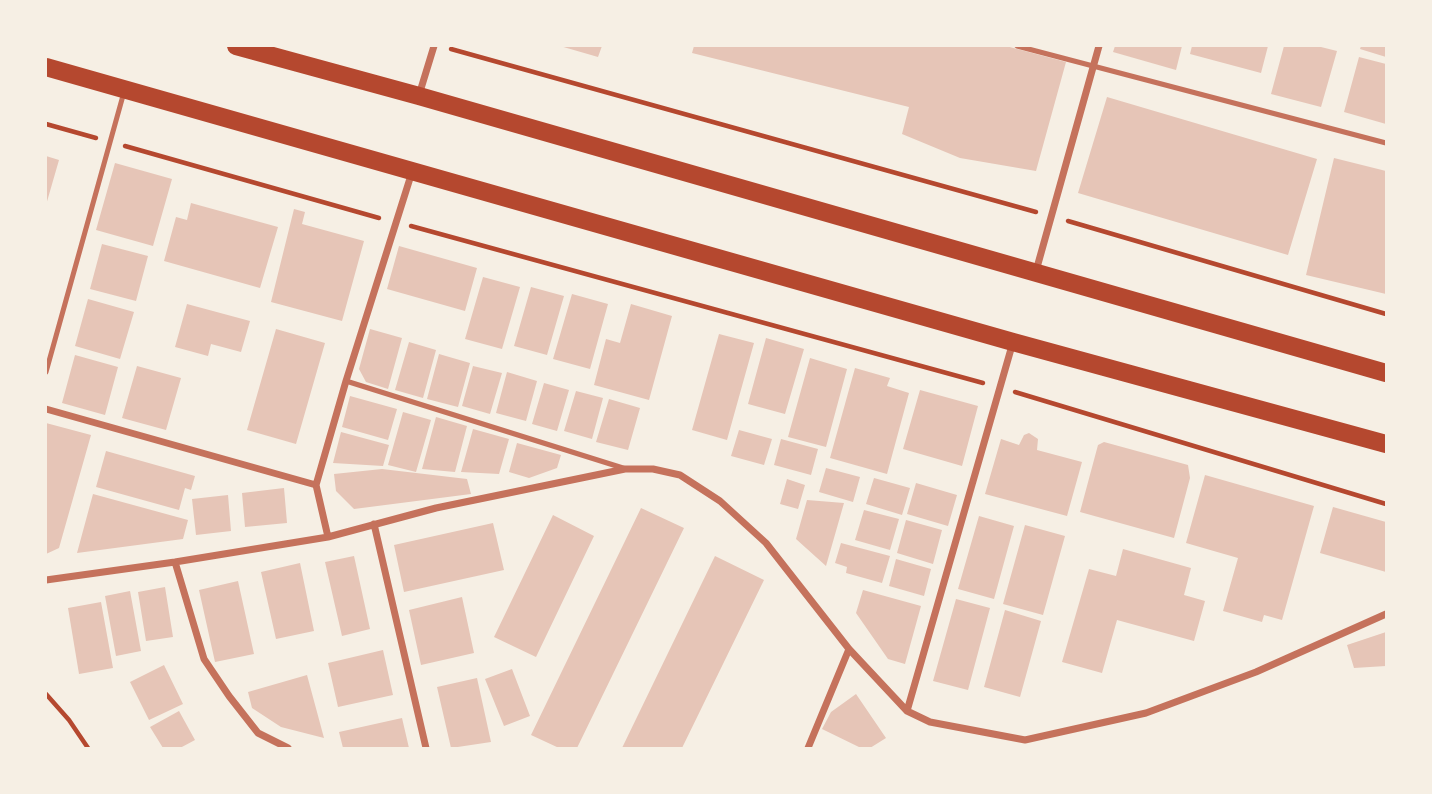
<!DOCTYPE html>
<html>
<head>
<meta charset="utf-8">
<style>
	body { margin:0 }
	#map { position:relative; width:1432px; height:794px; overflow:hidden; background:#f6efe4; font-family:Arial,sans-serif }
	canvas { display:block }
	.frame { position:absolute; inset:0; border:47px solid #f6efe4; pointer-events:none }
</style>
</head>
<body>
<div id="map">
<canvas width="1432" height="794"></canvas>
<div class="frame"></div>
</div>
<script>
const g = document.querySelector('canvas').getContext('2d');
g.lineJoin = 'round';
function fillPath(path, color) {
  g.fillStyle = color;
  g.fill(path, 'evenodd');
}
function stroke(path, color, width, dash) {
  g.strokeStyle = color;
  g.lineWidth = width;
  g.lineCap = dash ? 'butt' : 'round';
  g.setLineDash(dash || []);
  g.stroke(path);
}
fillPath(new Path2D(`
	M560,46h42l-4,11z
	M694,46h312l60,16 -30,109 -76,-13 -58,-24 7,-27 -217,-54z
	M1115,46h67l-6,24 -63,-18z
	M1192,46h76l-7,27 -71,-19z
	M1284,46h33l20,5 -16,56 -50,-13z
	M1361,46h25v11l-26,-8z
	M1359,57l27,7v60l-42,-12z
	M1107,97l210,62 -29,96 -210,-62z
	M46,156l13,4 -13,45z
	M1334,158l52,13v123l-80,-19z
	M115,163l57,16 -19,67 -57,-16z
	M191,203l87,24 -18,61 -96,-27 12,-44 11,3z
	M294,209l11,3 -3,12 62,17 -22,80 -71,-19z
	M102,244l46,12 -12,45 -46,-12z
	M399,246l78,22 -12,43 -78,-22z
	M483,277l37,10 -18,62 -37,-10z
	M531,287l33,9 -17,59 -33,-9z
	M572,294l36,10 -18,65 -37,-10z
	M88,299l46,13 -14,47 -45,-13z
	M187,304l63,17 -9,31 -30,-8 -3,12 -33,-9z
	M631,304l41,12 -23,84 -55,-15 12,-46 14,4z
	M276,329l49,14 -29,101 -49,-14z
	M370,329l32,9 -14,51 -22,-7 -7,-13z
	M719,334l35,9 -27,97 -35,-10z
	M766,338l38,11 -19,65 -37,-10z
	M409,342l27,8 -13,48 -28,-8z
	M439,354l31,9 -12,44 -31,-8z
	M75,355l43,12 -13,48 -43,-12z
	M810,358l37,11 -21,78 -38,-10z
	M137,366l44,12 -15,52 -44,-12z
	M473,366l29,7 -12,41 -28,-8z
	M855,368l35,10 -3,8 22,7 -22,81 -57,-16z
	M507,372l30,9 -11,40 -30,-8z
	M544,383l25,7 -12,41 -25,-7z
	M920,390l58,16 -16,60 -59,-17z
	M576,391l27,7 -11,41 -28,-8z
	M350,396l47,13 -9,31 -46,-13z
	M609,399l31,9 -12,42 -32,-8z
	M403,412l28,8 -15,52 -28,-7z
	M436,417l31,9 -12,46 -33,-3z
	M46,423l45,12 -32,113 -13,6z
	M473,429l36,10 -10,35 -38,-2z
	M739,430l33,9 -8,26 -33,-9z
	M341,432l48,13 -6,21 -50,-3z
	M1029,433l9,6 -1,11 45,12 -15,54 -82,-22 16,-55 18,6 5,-10z
	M781,439l37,10 -7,26 -37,-10z
	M1104,442l84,23 2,13 -16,60 -94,-26 18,-67z
	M517,443l44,12 -4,13 -28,10 -20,-6z
	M106,451l89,25 -4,14 -6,-2 -6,22 -83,-23z
	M826,468l34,9 -7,25 -34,-10z
	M382,469l85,10 4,15 -117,15 -18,-18 -2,-17z
	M1205,475l109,31 -32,114 -18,-5 -2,7 -39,-11 15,-53 -52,-15z
	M874,478l36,10 -8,27 -36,-11z
	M787,479l18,6 -7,24 -18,-5z
	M916,483l41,12 -9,31 -41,-12z
	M284,488l3,35 -42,4 -3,-34z
	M93,494l95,26 -5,19 -106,14z
	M228,495l3,36 -35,4 -4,-36z
	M807,500l37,3 -18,63 -30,-27z
	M1333,507l53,15v50l-66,-19z
	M641,508l43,20 -107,220h-18l-28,-13z
	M864,510l35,9 -9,31 -35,-10z
	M553,515l41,21 -58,121 -42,-20z
	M979,516l35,10 -20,73 -36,-10z
	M906,520l36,10 -9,34 -36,-11z
	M493,523l11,47 -100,22 -10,-47z
	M1025,525l40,11 -22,79 -40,-11z
	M841,543l49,13 -8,27 -36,-10 1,-6 -12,-4z
	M1123,549l68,19 -7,27 21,6 -11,40 -77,-21 -15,53 -40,-11 27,-93 27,7z
	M354,556l16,73 -28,7 -17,-74z
	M715,556l49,24 -82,168h-60z
	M896,559l35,10 -7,27 -35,-10z
	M300,563l14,68 -38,8 -15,-67z
	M238,581l16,73 -39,8 -16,-72z
	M165,587l8,50 -27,4 -8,-49z
	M863,590l58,16 -16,58 -17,-5 -32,-46z
	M130,591l11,60 -25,5 -11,-60z
	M462,597l12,56 -53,12 -12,-55z
	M956,599l34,9 -22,82 -35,-9z
	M101,602l12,66 -34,6 -11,-66z
	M1005,610l36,11 -21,76 -36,-10z
	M1386,632v34l-32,2 -7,-23z
	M383,650l10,45 -55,12 -10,-44z
	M164,665l19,39 -34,16 -19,-38z
	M512,669l18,47 -26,10 -19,-47z
	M307,675l17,63 -43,-11 -29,-19 -4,-16z
	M477,678l14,64 -40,6 -14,-61z
	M856,694l30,44 -16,10h-9l-39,-19 9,-17z
	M179,711l16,29 -15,8h-17l-13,-21z
	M402,718l7,30h-66l-4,-16z`), '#e6c5b7');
stroke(new Path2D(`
	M451,49l585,163
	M46,124l50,14
	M125,146l254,72
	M1068,221l318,93
	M411,226l572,157
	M1015,392l371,112
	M46,694l23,26 19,28`), '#b5482f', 4.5);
stroke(new Path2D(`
	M1017,46l369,97
	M46,372l78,-280
	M346,381l277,87`), '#c5725c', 5);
stroke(new Path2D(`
	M419,95l15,-49
	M1036,271l63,-225
	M46,409l270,76
	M374,524l52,224
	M328,537l-12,-52 30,-104 66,-209
	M175,562l29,97 25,37 29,37 30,15
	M46,580l129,-18 153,-25 108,-29 189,-39h28l27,6 40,26 46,42 83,106 58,62 23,11 95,18 121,-27 110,-41 130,-58
	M907,711l106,-369
	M808,748l41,-99`), '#c5725c', 7);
stroke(new Path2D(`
	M236,46l183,50 967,277
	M46,67l967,275 373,102`), '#b5482f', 18);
</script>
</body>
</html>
